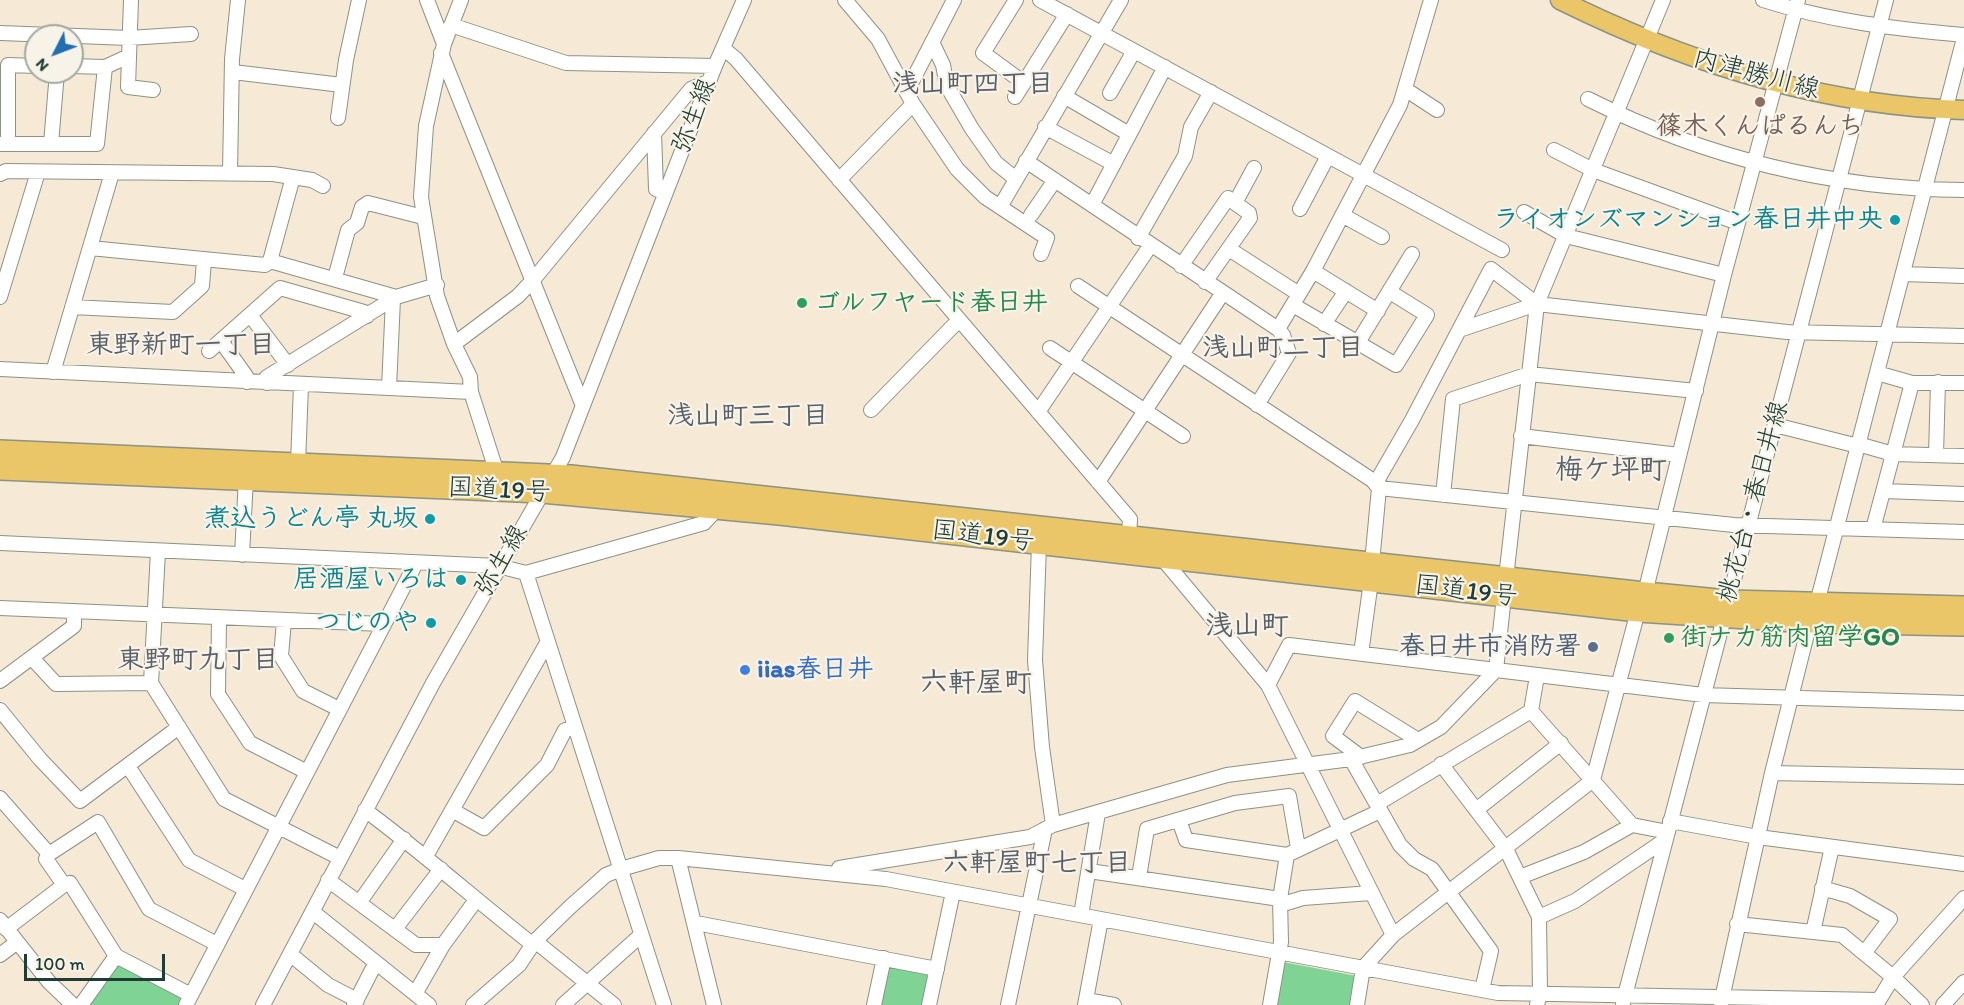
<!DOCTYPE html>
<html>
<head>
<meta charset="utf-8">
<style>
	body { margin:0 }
	#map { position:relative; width:1964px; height:1005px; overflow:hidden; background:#f6e9d6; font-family:Itim,sans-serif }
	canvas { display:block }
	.north { position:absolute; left:24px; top:24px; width:60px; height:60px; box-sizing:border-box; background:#f7f3e8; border:2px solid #a1aaa0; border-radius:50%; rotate:228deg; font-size:16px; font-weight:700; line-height:24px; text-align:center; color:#1f3d34 }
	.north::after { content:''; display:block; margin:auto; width:21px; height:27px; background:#1f6fb2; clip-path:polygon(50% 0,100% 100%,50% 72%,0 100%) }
	.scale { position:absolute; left:24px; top:954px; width:141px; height:27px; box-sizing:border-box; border:3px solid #1f3d34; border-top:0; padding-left:8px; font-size:18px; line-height:21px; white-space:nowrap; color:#1f3d34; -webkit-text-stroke:4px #f7f3e8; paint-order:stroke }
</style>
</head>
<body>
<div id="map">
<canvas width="1964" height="1005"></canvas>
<div class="north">N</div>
<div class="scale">100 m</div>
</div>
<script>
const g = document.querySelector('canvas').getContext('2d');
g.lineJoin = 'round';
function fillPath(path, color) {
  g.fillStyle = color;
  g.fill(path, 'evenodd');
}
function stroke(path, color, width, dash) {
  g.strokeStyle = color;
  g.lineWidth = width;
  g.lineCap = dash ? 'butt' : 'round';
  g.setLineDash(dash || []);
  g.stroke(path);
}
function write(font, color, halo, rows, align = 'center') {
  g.font = font + ' Itim,"Klee One",sans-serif';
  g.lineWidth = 4.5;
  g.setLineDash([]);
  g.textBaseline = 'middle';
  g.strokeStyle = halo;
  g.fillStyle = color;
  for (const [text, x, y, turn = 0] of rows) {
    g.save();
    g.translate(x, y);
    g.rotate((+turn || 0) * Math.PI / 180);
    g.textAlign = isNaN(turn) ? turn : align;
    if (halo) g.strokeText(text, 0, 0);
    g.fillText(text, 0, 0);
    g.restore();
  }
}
fillPath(new Path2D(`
	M1283,962l74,14 -5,29h-76z
	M119,963l62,32 -2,10h-94z
	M886,966l44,5 -5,34h-48z`), '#7fd395');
const minor = new Path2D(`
	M131,0l-3,87 25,3
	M427,0l17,44
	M461,0l-17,44 -18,82 -5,71 16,99 17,48 16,33 1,15 26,81
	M845,0l33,39 35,65 44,65 28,28 62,41 -6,16
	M1016,0l-33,53 41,30
	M1040,0l462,250
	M1763,0c66,21 132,29 201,35
	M451,25l115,38 149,3
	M0,33l129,5 62,-4
	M932,42l11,23 4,21 25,43 24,34 20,16
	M723,48l13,11 394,460 -1,17
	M441,53l142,353
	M72,66l33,1 24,-11
	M233,72l109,13
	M1405,89l32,21
	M907,91l47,-91
	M1110,93l24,-42
	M1064,96l65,38
	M1015,97l52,-83
	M1588,99c118,59 244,90 376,91
	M338,118l8,-58 13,-60
	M1045,127l69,37
	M654,133l2,56 9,4
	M0,144h97l8,-77
	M8,144v-79l28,1
	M51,144l6,-72
	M1554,150l39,20 145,53
	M1026,161l252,168
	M230,173l2,-114 6,-59
	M0,174l6,-3 267,3 39,6 11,6
	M839,180l74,-76
	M1235,203l19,-35
	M1092,205l73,-138
	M1000,207l121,-207
	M1300,209l28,-53
	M1524,212l42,24 158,39
	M1031,215l24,-35
	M1342,215l40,22
	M1138,238l47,-82 6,-29 20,-35
	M90,248l175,17 5,-4 23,-84
	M1229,249l70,45
	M270,261l126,36
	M1181,266l47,-68 21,15 1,5 -45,64
	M1313,271l65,40
	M1903,274l61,2
	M335,278l13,-48 9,-7 5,-16 6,-4 55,14
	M1078,286l294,194 7,8 355,37 230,7
	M0,297l38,-125
	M1293,305l103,60 31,-50 -37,-23
	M72,307l101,5 29,-26 2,-26
	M250,315l38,50
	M1324,324l22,-33
	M1459,330l78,-26 250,28 177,4
	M221,341l25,35 1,6
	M454,344l64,-48 15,-16 158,-191 17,-7
	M1357,344l55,-90
	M1050,348l133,88
	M209,351l71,-63 84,24 3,4
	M0,369l471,23
	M53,372l59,-199
	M1877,373l35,10h52
	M267,383v-6l129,-80 41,-12
	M389,388l4,-89
	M1257,405l32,-52 -6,-18 -5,-6 35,-58 87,-166 31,-105
	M871,410l87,-89
	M1038,412l112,-166
	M1775,425l83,21
	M1521,436l158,19
	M1858,444l35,10 71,2
	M1936,455l2,-73
	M298,464l3,-79
	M1098,482l124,-188
	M1884,491l80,3
	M1443,495l10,-96 76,-25 167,17
	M1873,529l39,-146
	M0,543l498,23 28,7 178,-50 13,-14
	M1039,544l-4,116 7,87 11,78
	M158,551l-7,132 73,116 116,59
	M242,555l4,-77
	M1162,558l106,127 125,250
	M1372,563l7,-75 -1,-9 34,-59 79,-151 46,35
	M526,573l138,432
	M1506,578l31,-274 126,-304
	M1645,593l79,-318 74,-275
	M1817,603l147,-565
	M0,608l383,16
	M219,618l-1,76 32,49 57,29
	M284,621l-3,35 22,35 36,18
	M1361,654l10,-73
	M32,658l24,26 95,-1
	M0,681l74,-55v-15
	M1268,685l21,-40 414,50 261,8
	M0,710l40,49 40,42 99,-74
	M1531,711l101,114 36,7
	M1531,711l6,-35
	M1361,757l-28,-21 22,-35 63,39
	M1351,759l49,86 14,14 18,10 59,82 -9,39
	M1441,764l65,85 33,68 1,76 -3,12
	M128,766l61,94 56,29
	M1772,773l192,4
	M0,798l49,56 49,-32 51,87 68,35
	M1377,804l154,-93
	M365,810c58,43 111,90 167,134
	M452,810l32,18 63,-63 18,-35 10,-2
	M1476,810l85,-67
	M1179,820l7,20 101,15
	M1670,821l88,16 206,27
	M49,854l-3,5 18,26
	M426,856l121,-213
	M678,858l36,147
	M839,868l191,-31 23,-12 174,-50 124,-16 59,-14 31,-18 55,-57 8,-74
	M1089,871l191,28
	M1139,877l8,-48 88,-26 54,-7 9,52
	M1520,877l64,-25 48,-27
	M328,880l88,65h27
	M1822,888l28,8 40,23 -25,33
	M359,903l45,-64
	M1280,905l23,-7 68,-5
	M313,912l116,93
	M1081,915l17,-102
	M1539,917l36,-16 90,-61
	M0,920l49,62 24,23
	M696,923l241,46
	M1737,924l105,11 51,42 29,28
	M6,929l58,-44 6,-2 46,73 75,39
	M395,929l46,-60
	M1813,932l19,-85
	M535,941l79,64
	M290,954l38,31 29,15
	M0,955l16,-12
	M415,994l28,-49 33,-45
	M1086,1000l28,5
	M1623,1003l263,-1003
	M1721,1003l51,-230 38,-151
	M81,1005l35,-49
	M186,1005l230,-442
	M263,1005l170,-322 130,-226 152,-391 29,-66
	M354,1005l21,-41
	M473,1005l46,-40 16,-24 35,-34 36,-32 15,-6 38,-11h19l208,21 612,114 381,7 14,-23 71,-79
	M563,1005l78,-70
	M874,1005l10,-47
	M929,1005l24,-113
	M1008,1005l37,-176
	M1085,1005l16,-86
	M1270,1005l11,-63 -1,-43 7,-44 93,-44
	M1357,1005l6,-37 30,-33 200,-155 45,-169
	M1943,1005l21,-23`);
const major = new Path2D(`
	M1560,0c127,63 261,106 404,110`);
const highway = new Path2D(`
	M0,451l571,25 1074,117 84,8 235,6
	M0,469l542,23 237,22 859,97 172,11 154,3`);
stroke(minor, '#8a9385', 16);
stroke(major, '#8a9385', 21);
stroke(highway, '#8a9385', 24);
stroke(minor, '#fff', 14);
stroke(major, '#eac669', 18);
stroke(highway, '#eac669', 21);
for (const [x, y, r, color] of [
	[1760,102,6,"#8d6e63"],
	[1895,220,6,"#0f9aa8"],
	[802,303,6,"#2e9e5b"],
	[430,519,6,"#0f9aa8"],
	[461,580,6,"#0f9aa8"],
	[431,623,6,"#0f9aa8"],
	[1669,638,6,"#2e9e5b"],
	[1593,647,6,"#5c6f8a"],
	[745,670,6,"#3f7fe0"]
]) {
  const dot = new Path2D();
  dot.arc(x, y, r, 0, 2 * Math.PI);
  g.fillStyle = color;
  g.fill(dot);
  stroke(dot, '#f7f3e8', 2);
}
write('26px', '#1f3d34', '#f7f3e8', [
	["内津勝川線",1756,75,15],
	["弥生線",695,116,-69],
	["国道19号",499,491,3],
	["桃花台・春日井線",1754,502,-75],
	["国道19号",983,537,7],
	["弥生線",502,561,-60],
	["国道19号",1466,592,7]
]);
write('bold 26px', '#785e54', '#f7f3e8', [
	["篠木くんぱるんち",1760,127]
]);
write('bold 26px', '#0d838f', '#f7f3e8', [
	["ライオンズマンション春日井中央",1883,220],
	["煮込うどん亭 丸坂",418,519],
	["居酒屋いろは",449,580],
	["つじのや",419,623]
], 'right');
write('bold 26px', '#27864d', '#f7f3e8', [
	["ゴルフヤード春日井",814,303],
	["街ナカ筋肉留学GO",1681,638]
], 'left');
write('bold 26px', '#4e5e75', '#f7f3e8', [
	["春日井市消防署",1581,647]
], 'right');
write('bold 26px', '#366cbe', '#f7f3e8', [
	["iias春日井",757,670]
], 'left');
write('bold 27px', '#59606a', '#f7f3e8', [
	["浅山町四丁目",973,85],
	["東野新町一丁目",181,346],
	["浅山町二丁目",1283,349],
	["浅山町三丁目",748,417],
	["東野町九丁目",198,661],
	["六軒屋町七丁目",1037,864]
]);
write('bold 28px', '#59606a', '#f7f3e8', [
	["梅ケ坪町",1611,471],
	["浅山町",1247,627],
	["六軒屋町",976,684]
]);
</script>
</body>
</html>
